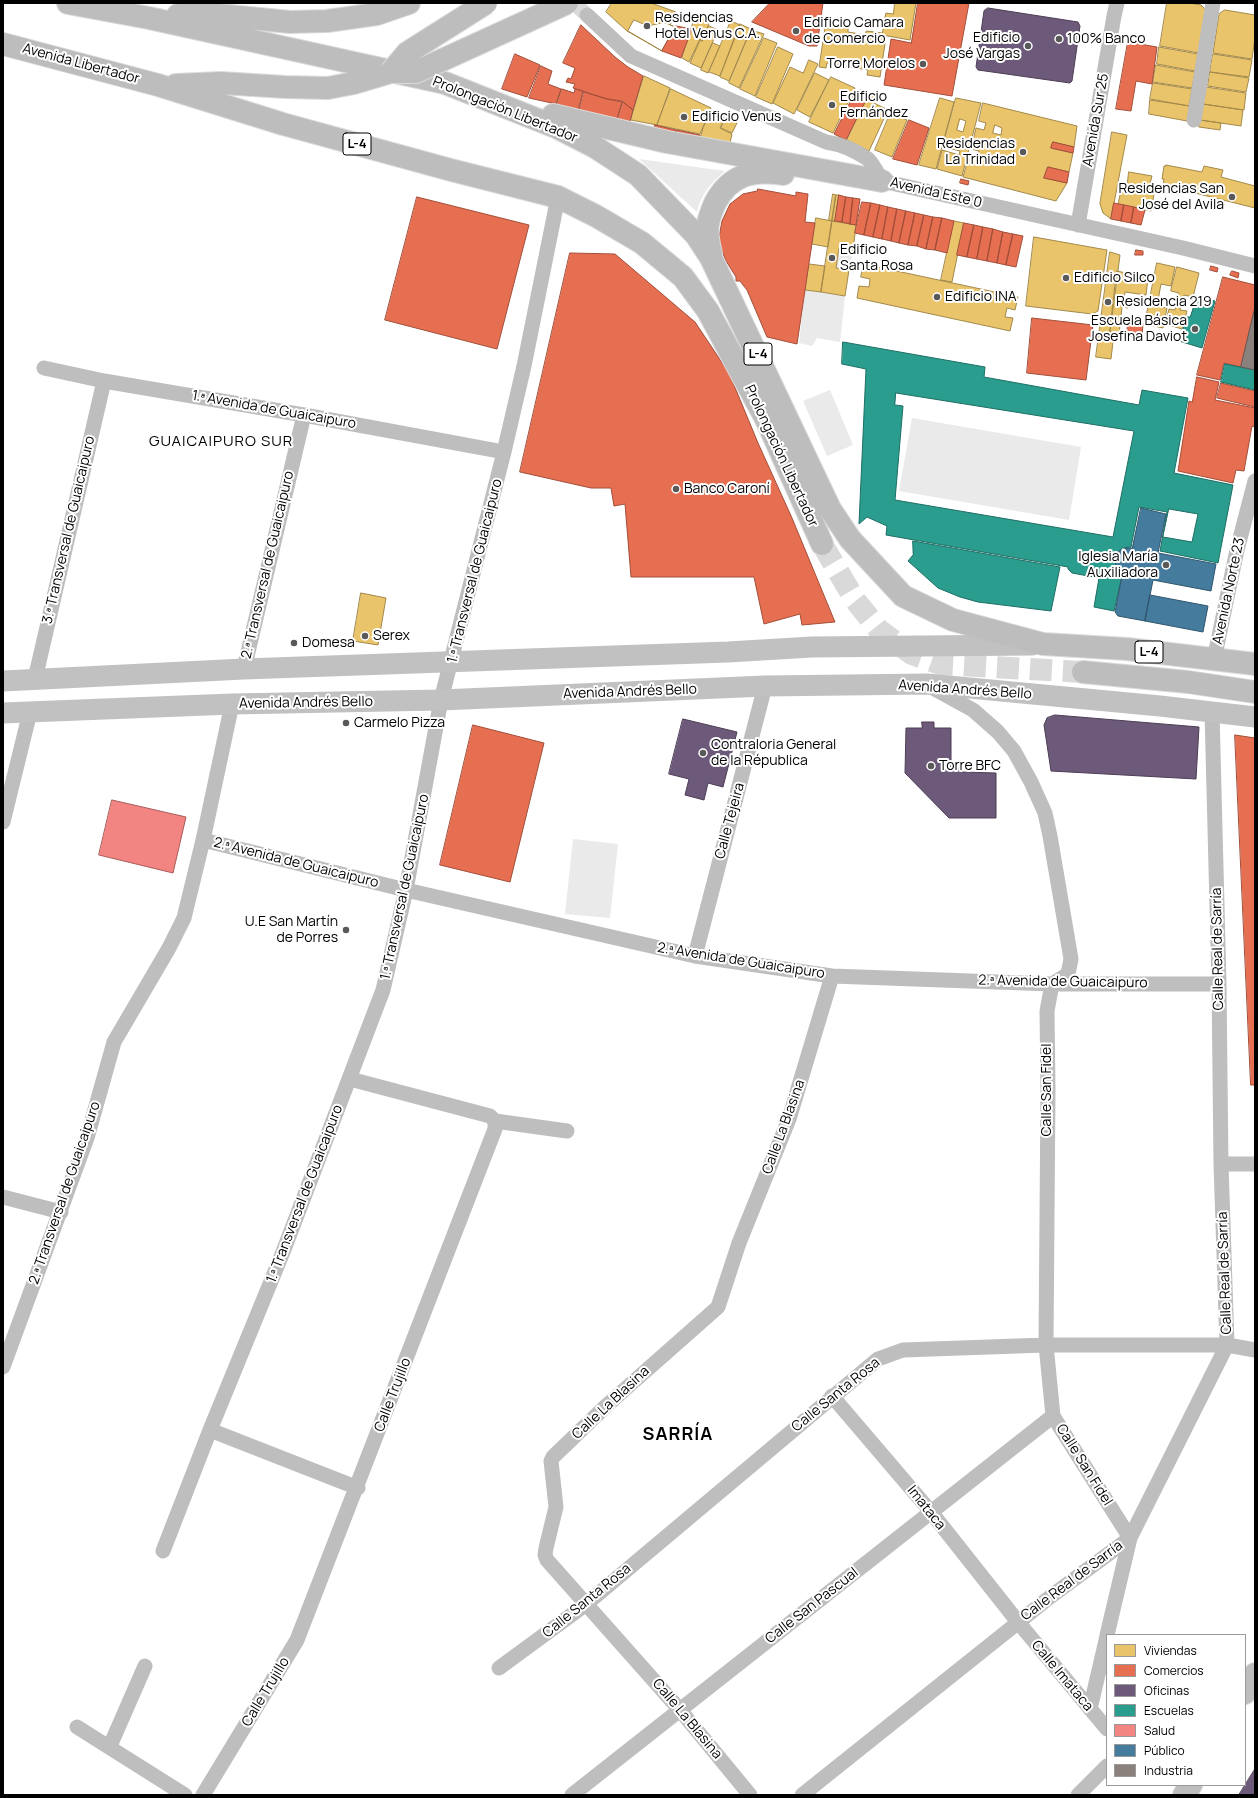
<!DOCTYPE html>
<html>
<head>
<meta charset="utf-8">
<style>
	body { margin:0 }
	#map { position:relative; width:1258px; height:1798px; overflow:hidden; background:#fff; font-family:Manrope,sans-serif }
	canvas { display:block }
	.frame { position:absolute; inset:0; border:4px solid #000; pointer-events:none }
	.legend { position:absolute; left:1106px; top:1634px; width:140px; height:152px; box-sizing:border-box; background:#fff; border:1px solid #999; margin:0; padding:5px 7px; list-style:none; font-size:12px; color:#000 }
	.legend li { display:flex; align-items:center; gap:8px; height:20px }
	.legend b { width:20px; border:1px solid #999 }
</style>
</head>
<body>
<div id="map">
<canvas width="1258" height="1798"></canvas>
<div class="frame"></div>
<ul class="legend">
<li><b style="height:11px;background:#e9c46a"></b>Viviendas</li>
<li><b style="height:11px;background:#e76f51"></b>Comercios</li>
<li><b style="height:11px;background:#6d597a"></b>Oficinas</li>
<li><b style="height:11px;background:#2a9d8f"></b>Escuelas</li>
<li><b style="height:11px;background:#f28482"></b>Salud</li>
<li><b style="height:11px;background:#457b9d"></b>Público</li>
<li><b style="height:11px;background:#8a817c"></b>Industria</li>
</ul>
</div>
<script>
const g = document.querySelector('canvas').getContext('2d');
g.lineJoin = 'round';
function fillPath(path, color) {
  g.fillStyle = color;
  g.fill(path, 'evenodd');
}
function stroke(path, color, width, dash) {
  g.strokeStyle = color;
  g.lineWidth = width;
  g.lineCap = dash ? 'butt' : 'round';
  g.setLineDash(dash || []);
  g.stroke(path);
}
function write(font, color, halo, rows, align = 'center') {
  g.font = font + ' Manrope,sans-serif';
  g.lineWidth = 4;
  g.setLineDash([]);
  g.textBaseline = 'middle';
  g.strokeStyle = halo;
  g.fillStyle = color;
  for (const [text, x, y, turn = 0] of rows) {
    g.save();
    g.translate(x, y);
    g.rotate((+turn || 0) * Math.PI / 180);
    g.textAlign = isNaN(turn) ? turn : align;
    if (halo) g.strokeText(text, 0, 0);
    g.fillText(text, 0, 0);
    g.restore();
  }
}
fillPath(new Path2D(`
	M639,159l86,12c-14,12 -24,23 -28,41z
	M839,248l14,3 -4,19 -13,-2z
	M805,290l40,6 -5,46 -23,-4 -5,8 -13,-3z
	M830,390l23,55 -26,11 -24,-55z
	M912,418l169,29 -12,73 -170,-29z
	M573,839l45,5 -8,74 -45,-4z`), '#eaeaea');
const homes = new Path2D(`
	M612,3h39l25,9 -6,13 5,2 -13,24 -35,-20 -21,-19z
	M895,3h21l-6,37 -28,-5 2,-10 11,2v-4l-11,-2 2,-8 7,1z
	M1167,3h22l12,2 6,6 -8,42 -39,-7z
	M1225,10l30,5v22l-3,22 -39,-6 6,-39z
	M696,14l15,5 -9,22 -2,-2 -11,23 -7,-4z
	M634,20l14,6 13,-3h5l9,4 -13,24 -34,-20z
	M731,21l9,4 -20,51 -11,-4z
	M740,24l11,5 -22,52 -9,-4z
	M832,25l16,3v4l18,3v-4l16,2 -1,4h5l-6,40 -13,-2 1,-5 -41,-7 -1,5 -7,-1 6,-39 6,1z
	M709,26l9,4 -17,38 -11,-5 10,-23 2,1z
	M751,30l13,4 -25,54 -10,-5z
	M764,38l13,5 -22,53 -15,-7z
	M713,43l7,3 -12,27 -7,-3z
	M778,47l15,7 -21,50 -16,-7z
	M1159,47l39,7 -3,17 -38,-7z
	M1213,54l39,6 -3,17 -39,-5z
	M809,60l9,4 -24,50 -21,-11 17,-36 13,6z
	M1156,65l39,7 -3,16 -39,-6z
	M1210,72l39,6 -3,14 -38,-6z
	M815,73l14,7 -19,37 -13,-7z
	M644,76l26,12 -13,37 -26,-5z
	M831,77l24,11 -22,45 -24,-11z
	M1153,83l39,6 -3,17 -39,-7z
	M1206,87l40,6 -2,17 -41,-6z
	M671,89l40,19 -11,26 -43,-9z
	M869,94l8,4 -3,5 14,7 -19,41 -22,-11z
	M940,98l14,4 -18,67 -17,-4z
	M956,98l25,5 -19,73 -25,-7 5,-19 17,5 1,-4 -12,-3 2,-5 -6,-1zM960,119l6,2 -3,11 -6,-2z
	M1150,100l40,6 -3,15 -38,-7z
	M983,103l94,23 -3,21 -21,-5 -2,6 22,5 -4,19 -21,-5 -4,11 23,5 -11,18 -93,-24 6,-21 8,2 2,-7 -8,-2 5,-21 8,2 2,-7 -7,-2zM995,125l7,3 -1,7 -8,-2zM988,154l8,2 -2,7 -7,-2z
	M1203,104l40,6 -2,16 -41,-6z
	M711,112l14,6 -5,10 12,6 -3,13 -30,-5 4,-14z
	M890,114l17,6 -15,37 -17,-7z
	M726,118l11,5 -5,10 -11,-5z
	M1200,120l21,3 -1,7 -21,-3z
	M1112,132l15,3 -16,84 -8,-6 -3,-9z
	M1166,165l36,7 2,-6 19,4 -2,7 34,9v22l-92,-23 1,-6h-2l2,-13h2z
	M1129,172l23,4 -3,12 6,1 -4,22 -33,-7 5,-22 4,1z
	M833,194l3,1 -4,26 -3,-1z
	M836,195h3l-4,26h-3z
	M816,218l16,3 -4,26 -16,-3z
	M832,221l24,4 -3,26 -14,-3 -3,20 13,2 -4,26 -24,-4z
	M954,221l10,2 -12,59 -11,-2z
	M1034,237l73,13 -9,61 -6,3 -66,-8z
	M1110,252l10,3 -10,77 4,1 -3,26 -15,-2z
	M1157,263l18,4 -4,19 -10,-2 -4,22 10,2 -4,20 -18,-4z
	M809,264l16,2 -4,26 -16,-2z
	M864,264l154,33 -3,13 -8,-2 -2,9 8,1 -3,13 -153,-33 2,-12 10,1 1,-8 -9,-2z
	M1177,267l22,6 -6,24 -9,-2 -4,15 7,1 -5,18 -17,-5 4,-15 6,1 4,-17 -8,-2z
	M1117,271l31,7 -2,17 -21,-3 -1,8h6l-2,8 -6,-1 -3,27 -9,-2z
	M361,593l25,5 -8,47 -25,-4z`);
fillPath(homes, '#e9c46a');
stroke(homes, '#a3894a', 1);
const shops = new Path2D(`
	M770,3h53l-6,43h-8l-57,-24z
	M918,3h51l-17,93 -68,-11 7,-46 20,4z
	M581,25l34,32 13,10 15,9 -10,34 -11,-9 -15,-2 -34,-11 2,-4 -9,-2 2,-4 3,1 4,-11 -12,-5z
	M676,26l16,3 -11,29 -19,-7z
	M1128,42l29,5 -5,37 -16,-3 -5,30 -15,-2z
	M515,54l25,11 -13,32 -25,-8z
	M541,66l11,5 -4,13 13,5 -5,15 -27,-6z
	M562,89l12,4 1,-4 8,2 -5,20 -21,-7z
	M861,90l8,4 -23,46 -12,-6 21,-42 4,2z
	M584,92l23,7 15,3 -6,20 -37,-11z
	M623,102l10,8 -4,15 -12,-4z
	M909,120l20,8 -12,37 -24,-6z
	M655,125l21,5 -1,8 -22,-5z
	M677,130l23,5 -3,8 -22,-5z
	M1053,142l21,5 -1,6 -22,-5z
	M1048,167l21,5 -2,11 -23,-5z
	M961,179l8,2 -1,4 -8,-2z
	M758,189l38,7v-4l12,2 -3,28 10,1 -18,121 -30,-7 -20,-47 -7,-9h-4v-4l-10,-16 -6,-15 -1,-9 3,-16 8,-17 13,-10 14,-3z
	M839,195l7,2 -4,25 -7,-1z
	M417,197l112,28 -32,124 -112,-29z
	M846,197l7,1 -3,26 -8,-2z
	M853,198l7,1 -4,26 -6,-1z
	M862,202l9,1 -7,32 -9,-2z
	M871,203l9,2 -7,32 -9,-2z
	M1114,203l10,2 -3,16 -10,-2z
	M880,205l8,2 -6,32 -9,-2z
	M1124,205l10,2 -3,16 -10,-2z
	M888,207l9,2 -6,32 -9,-2z
	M1134,207l11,3 -4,15 -10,-2z
	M897,209l9,2 -7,32 -8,-2z
	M906,211l9,2 -7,32 -9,-2z
	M915,213l9,2 -7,31 -9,-1z
	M924,215l9,2 -7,32 -9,-3z
	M933,217l9,1 -7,32 -9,-1z
	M942,218l12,3 -7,32 -12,-3z
	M964,223l10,2 -7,32 -10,-2z
	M974,225l9,2 -6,32 -10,-2z
	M983,227l10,2 -6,32 -10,-2z
	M993,229l10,3 -6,31 -10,-2z
	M1003,232l10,2 -7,31 -9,-2z
	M1013,234l10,2 -7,31 -10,-2z
	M1136,250l7,1v4h-8z
	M570,253l45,1 80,68 34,51 29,70 34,75 43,104 -33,3 -2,-11 -36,10 -10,-47h-123l-6,-73 -11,2 -3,-18h-20l-71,-16z
	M1211,266l7,2 -1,4 -7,-2z
	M1232,271l7,2 -1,5 -8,-3z
	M1223,277l32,8v21l-14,61 -17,-4 -4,17 -23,-5z
	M1032,318l61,7 -7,55 -59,-7z
	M1128,322l15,1 -1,14 -15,-1z
	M1197,377l22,5 -4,18 40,8v19l-3,-1 -8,45 -8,-1 -3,13 -55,-12 11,-70 3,1z
	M1221,383l34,8v16l-38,-9z
	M473,725l71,18 -34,139 -70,-17z
	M1235,735l20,3v347h-4z`);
fillPath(shops, '#e76f51');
stroke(shops, '#a24e39', 1);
const offices = new Path2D(`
	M988,8l90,14 2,4 -8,55 -2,2 -92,-13 -2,-3 8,-56z
	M1055,715l144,12 -3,52 -145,-8 -7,-46 3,-7z
	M683,719l54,13 -14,55 -15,-4 -4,17 -19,-5 4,-16 -20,-5z
	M922,722h12v6h17v33l12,11 33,1v45h-47l-44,-45 1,-45h16z
	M1255,1769v26h-16z`);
fillPath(offices, '#6d597a');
stroke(offices, '#4c3e55', 1);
const schools = new Path2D(`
	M1197,297l18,4 -13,47 -23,-7 8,-24h3z
	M843,342l142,25 -1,10 155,28 3,-15 46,8 -14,75 59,12 -15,78 -58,-12 7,-39 -28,-5 -8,40 -9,1 -6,6 -1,5 3,11 7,4 -3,2 -8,35 -20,-4 5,-29 -27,-5 -4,-4v-2l-182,-32 1,-9 -20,-9 -8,7 7,-155 -24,-5zM896,393l238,38 -21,106 -218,-37 8,-94 -8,-1zM1169,509l29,5 -6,28 -29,-5z
	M1225,364l30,6v20l-34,-8z
	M913,541l147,26 -9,44 -73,-9 -18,-5 -22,-9 -30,-27 5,-6z`);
fillPath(schools, '#2a9d8f');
stroke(schools, '#1d6e64', 1);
const health = new Path2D(`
	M112,800l74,17 -13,56 -74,-18z`);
fillPath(health, '#f28482');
stroke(health, '#a95c5b', 1);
const public = new Path2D(`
	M1141,508l25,6 -8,39 58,11 -5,27 -58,-11 -8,41 -27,-5 -3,-4 7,-36 4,-2 -10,-7 -1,-8 4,-8 8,-3h5z
	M1150,595l58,11 -5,26 -58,-11z`);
fillPath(public, '#457b9d');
stroke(public, '#30566e', 1);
const industry = new Path2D(`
	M1255,308v62l-14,-3z`);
fillPath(industry, '#8a817c');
stroke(industry, '#615a57', 1);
stroke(new Path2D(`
	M574,3l13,12`), '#d9d9d9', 15, [15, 8]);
stroke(new Path2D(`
	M822,544l33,56 24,30 33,24 28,10 143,8`), '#d9d9d9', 22, [22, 11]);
const primary = new Path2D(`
	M68,3l81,15 296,65 111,44 39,20 43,28 58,60 15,23 119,251 20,30 53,57 50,24 90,24 84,5 128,15
	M178,15h41l71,7 37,-1 50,-7 32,-11
	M3,44l155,41 125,39 168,46 107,27 38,19 46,27 41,34 25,34 58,108 56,125
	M176,85l45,-2 64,4 43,1 26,-5 37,-11
	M553,115l114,27 215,39
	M711,254c-2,-9 -5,-20 -3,-30 1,-7 4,-14 7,-21 15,-28 37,-34 68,-29
	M1083,672l105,10 67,10`);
const highway = new Path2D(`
	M1245,1693l10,-19
	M1184,1795l7,-10`);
stroke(primary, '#dbdbdb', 24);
stroke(highway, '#dbdbdb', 24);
stroke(new Path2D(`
	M587,15l44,41 195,86c14,2 30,9 42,17 6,6 10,15 14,22l301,67 72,18
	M1194,120l19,-117
	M1078,225l36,-209 3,-13
	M44,368l60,13 200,34 200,37
	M1215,655l22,-105 18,-69
	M244,669l60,-254
	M35,679l69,-298
	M931,687l42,23 25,22 16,19 17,31 14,31 5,23 21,123 -3,15 -16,10 -5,27 1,78 -2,256 7,71 77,122 -23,97
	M3,822l27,-110
	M203,840l203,50 289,66 137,20 220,8h167
	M695,956l70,-270
	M495,1121l72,10
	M1221,1164h34
	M3,1197l58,15
	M3,1367l84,-229 27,-96 55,-94 15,-30 19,-78 29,-136
	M832,1396l99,116 87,110 89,107
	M210,1430l148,58
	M163,1551l47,-121 73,-178 100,-262 23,-100 35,-190 63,-248 20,-86 34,-169
	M499,1668l86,-63 293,-246 25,-9 143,-5h181l28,5
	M1090,1709l17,-73
	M77,1727l108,68
	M110,1746l35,-80
	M203,1795l94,-155 198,-511v-8l-5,-5 -140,-37
	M572,1795l481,-379
	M750,1795l-70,-85 -133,-150 -2,-5 1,-7 10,-41 -5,-46 2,-4 53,-51 112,-99 21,-64 50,-124 43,-143
	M802,1795l248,-198 80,-59 97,-193 -6,-181 -2,-180 -7,-272
	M1078,1795l29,-29`), '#bebebe', 15);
stroke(new Path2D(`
	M3,681l241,-12 484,-17 84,-5 220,-2
	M3,713l229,-9 209,-4 324,-14 162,-2 233,22 95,11`), '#c1c1c1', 21);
stroke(primary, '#bdbdbd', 22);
stroke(highway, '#bdbdbd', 22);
const primaryBridge = new Path2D(`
	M391,72h25l151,-69
	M391,72l16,-19 79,-50`);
stroke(primaryBridge, '#dbdbdb', 24, []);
stroke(primaryBridge, '#bdbdbd', 22);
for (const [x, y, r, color] of [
	[647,26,4,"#595959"],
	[796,31,4,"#595959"],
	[1059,39,4,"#595959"],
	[1028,46,4,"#595959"],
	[923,64,4,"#595959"],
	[832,105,4,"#595959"],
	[684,117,4,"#595959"],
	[1023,152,4,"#595959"],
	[1232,197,4,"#595959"],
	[832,258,4,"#595959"],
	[1066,278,4,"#595959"],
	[937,297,4,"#595959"],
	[1108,302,4,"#595959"],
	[1195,329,4,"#595959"],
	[676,489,4,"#595959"],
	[1166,565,4,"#595959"],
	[365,636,4,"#595959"],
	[294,643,4,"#595959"],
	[346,723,4,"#595959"],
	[703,753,4,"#595959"],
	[931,766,4,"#595959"],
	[346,930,4,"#595959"]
]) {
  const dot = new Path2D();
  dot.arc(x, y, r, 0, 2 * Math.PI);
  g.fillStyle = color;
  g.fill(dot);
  stroke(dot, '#fff', 1.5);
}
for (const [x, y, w] of [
	[357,144,28],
	[758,354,28],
	[1149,652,28]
]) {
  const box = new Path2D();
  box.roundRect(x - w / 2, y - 11, w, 22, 3);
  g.fillStyle = '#fff';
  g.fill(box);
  stroke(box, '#000', 1);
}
write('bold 13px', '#000', null, [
	["L-4",357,144],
	["L-4",758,354],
	["L-4",1149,652]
]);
write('14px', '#000', '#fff', [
	["Residencias",655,18],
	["Hotel Venus C.A.",655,34],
	["Edificio Camara",804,23],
	["de Comercio",804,39],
	["Edificio",1020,38,"right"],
	["José Vargas",1020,54,"right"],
	["100% Banco",1067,39],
	["Torre Morelos",915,64,"right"],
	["Edificio",840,97],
	["Fernández",840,113],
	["Edificio Venus",692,117],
	["Residencias",1015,144,"right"],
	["La Trinidad",1015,160,"right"],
	["Residencias San",1224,189,"right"],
	["José del Avila",1224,205,"right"],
	["Edificio",840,250],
	["Santa Rosa",840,266],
	["Edificio Silco",1074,278],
	["Edificio INA",945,297],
	["Residencia 219",1116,302],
	["Escuela Básica",1187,321,"right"],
	["Josefina Daviot",1187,337,"right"],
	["Banco Caroní",684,489],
	["Iglesia María",1158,557,"right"],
	["Auxiliadora",1158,573,"right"],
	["Serex",373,636],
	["Domesa",302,643],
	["Carmelo Pizza",354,723],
	["Contraloria General",711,745],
	["de la Républica",711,761],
	["Torre BFC",939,766],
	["U.E San Martín",338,922,"right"],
	["de Porres",338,938,"right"]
], 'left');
write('14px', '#000', '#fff', [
	["Avenida Libertador",81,64,15],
	["Prolongación Libertador",505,110,22],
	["Avenida Sur 25",1096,120,-80],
	["Avenida Este 0",936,193,13],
	["1.ª Avenida de Guaicaipuro",274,410,10],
	["Prolongación Libertador",781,456,65],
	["3.ª Transversal de Guaicaipuro",69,530,-77],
	["2.ª Transversal de Guaicaipuro",268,565,-77],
	["1.ª Transversal de Guaicaipuro",475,571,-76],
	["Avenida Norte 23",1229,591,-78],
	["Avenida Andrés Bello",965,690,4],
	["Avenida Andrés Bello",630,692,-2],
	["Avenida Andrés Bello",306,703,-1],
	["Calle Tejeira",730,821,-75],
	["2.ª Avenida de Guaicaipuro",296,863,14],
	["1.ª Transversal de Guaicaipuro",405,887,-78],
	["Calle Real de Sarría",1218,949,-91],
	["2.ª Avenida de Guaicaipuro",741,961,9],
	["2.ª Avenida de Guaicaipuro",1063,982,1],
	["Calle San Fidel",1047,1090,-90],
	["Calle La Blasina",784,1127,-70],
	["2.ª Transversal de Guaicaipuro",65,1193,-71],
	["1.ª Transversal de Guaicaipuro",305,1194,-69],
	["Calle Real de Sarría",1225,1273,-92],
	["Calle Trujillo",393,1395,-69],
	["Calle Santa Rosa",836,1395,-39],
	["Calle La Blasina",611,1403,-43],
	["Calle San Fidel",1084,1465,58],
	["Imataca",926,1508,51],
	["Calle Real de Sarría",1072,1581,-37],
	["Calle Santa Rosa",587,1601,-39],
	["Calle San Pascual",812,1606,-38],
	["Calle Imataca",1062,1676,50],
	["Calle Trujillo",266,1692,-59],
	["Calle La Blasina",687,1719,50]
]);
g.letterSpacing = '1px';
write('15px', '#000', '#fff', [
	["GUAICAIPURO SUR",221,442]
]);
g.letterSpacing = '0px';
g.letterSpacing = '1px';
write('bold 18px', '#000', '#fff', [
	["SARRÍA",678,1435]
]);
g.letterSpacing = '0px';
</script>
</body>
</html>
